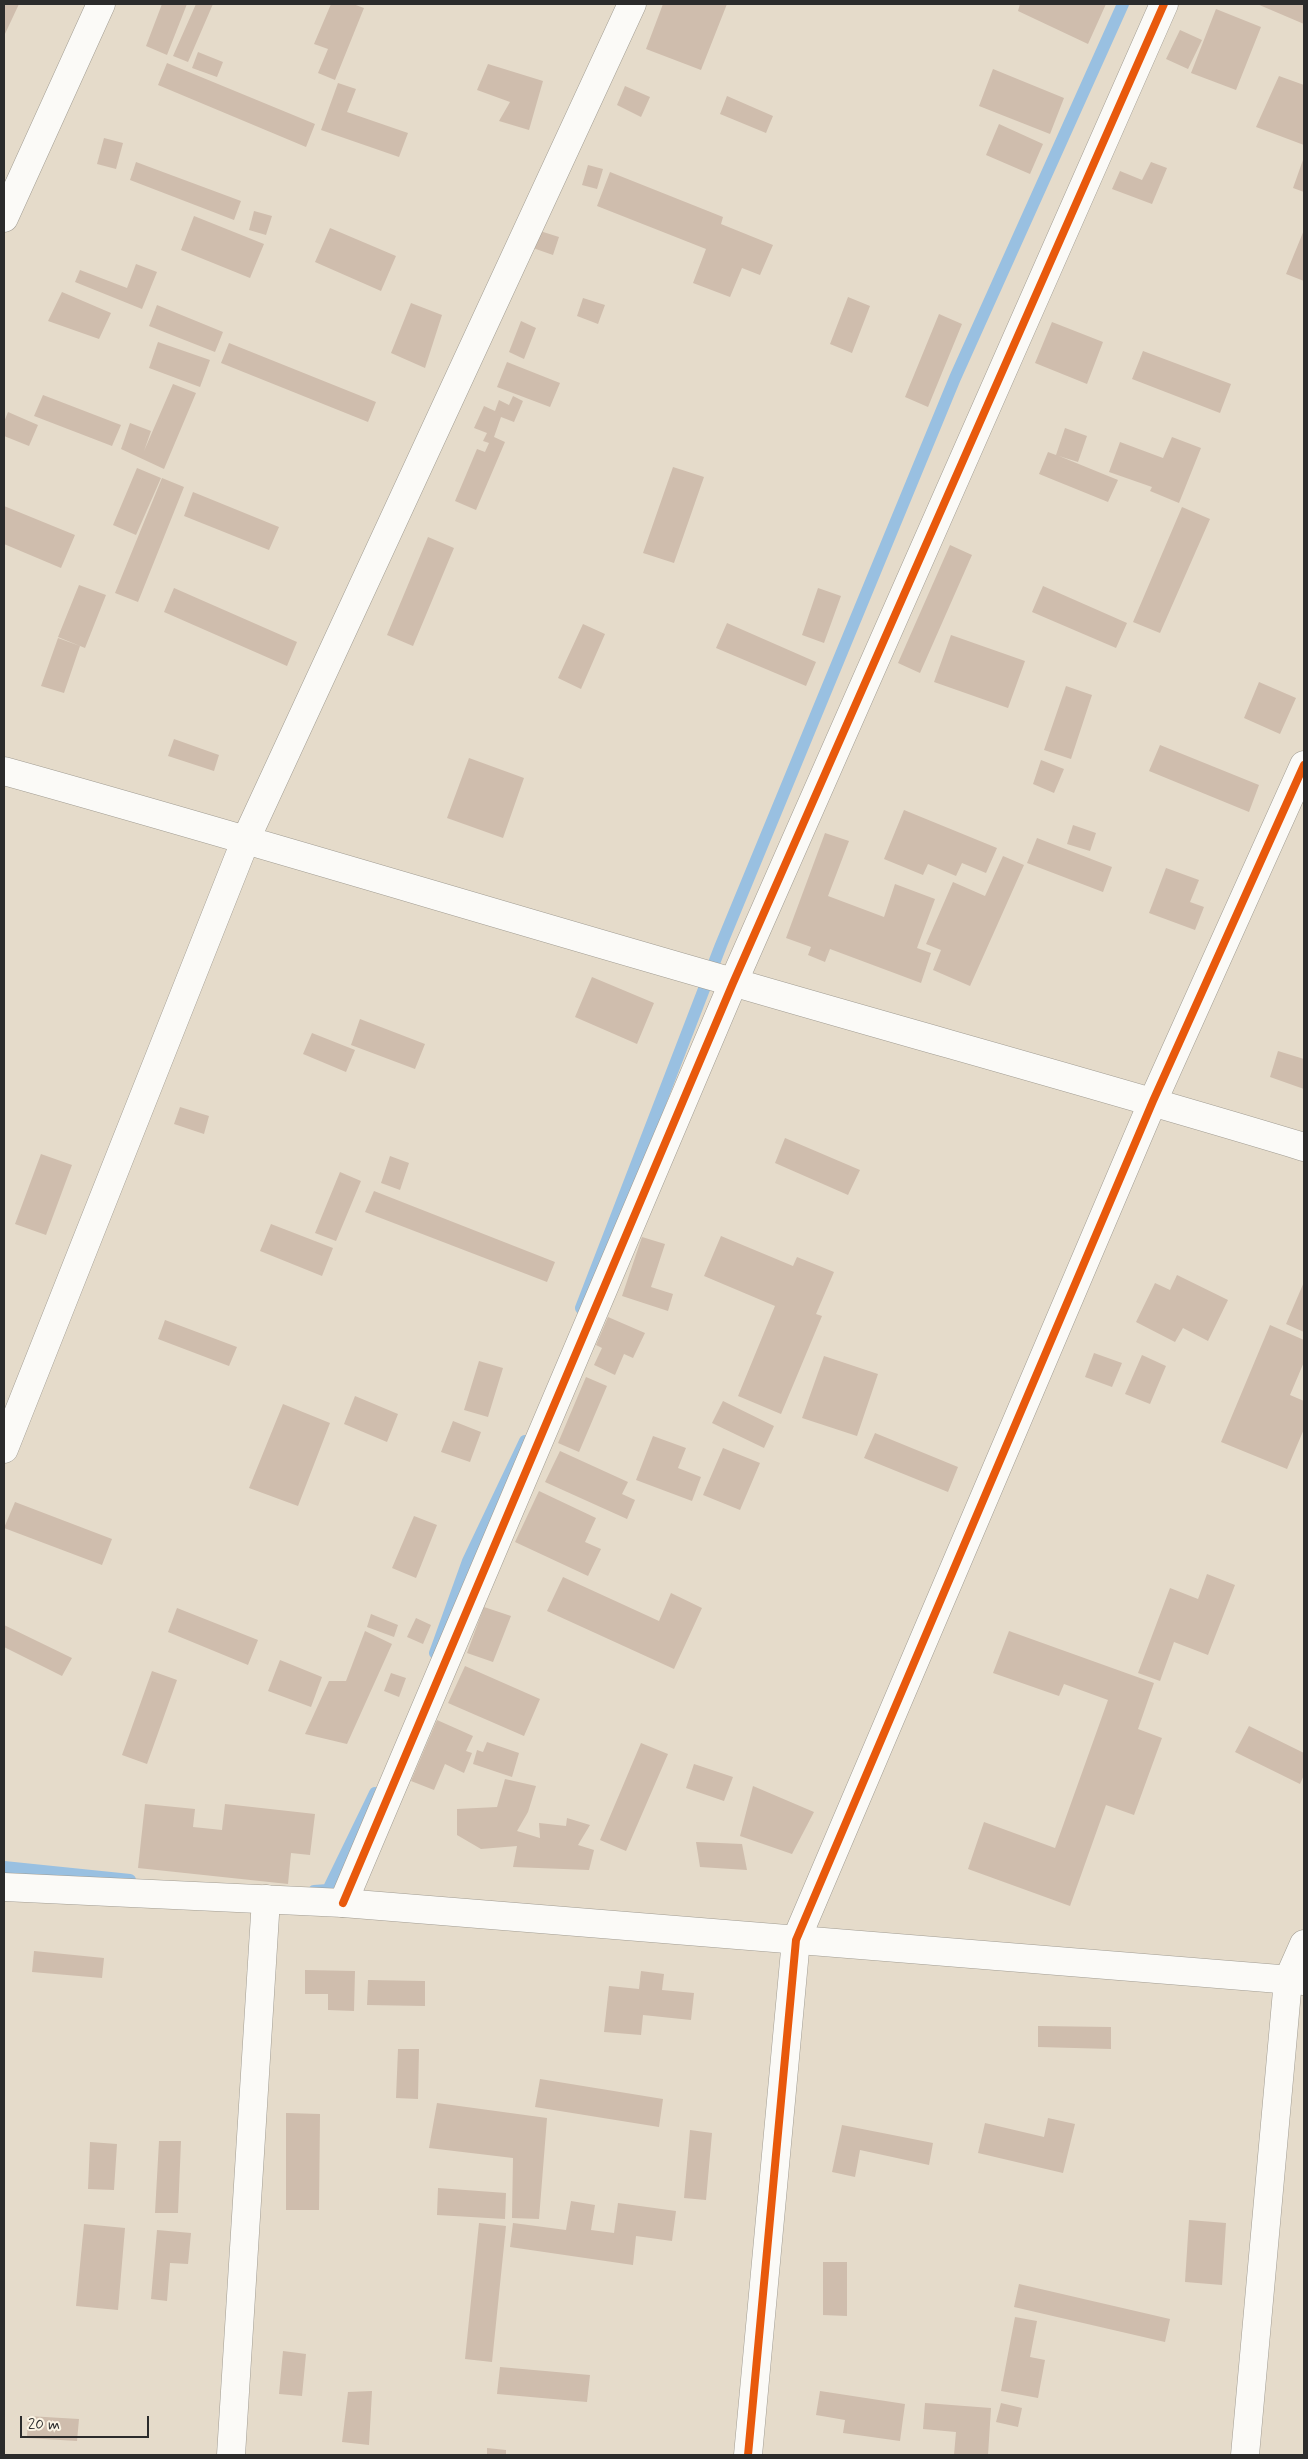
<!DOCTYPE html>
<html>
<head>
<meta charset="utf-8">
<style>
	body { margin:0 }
	#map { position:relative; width:1308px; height:2459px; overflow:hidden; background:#e5dbca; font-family:Mynerve,sans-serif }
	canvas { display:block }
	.frame { position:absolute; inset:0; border:5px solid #2b2b2b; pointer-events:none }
	.scale { position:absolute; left:20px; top:2416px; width:129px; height:22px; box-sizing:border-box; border:2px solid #2b2b2b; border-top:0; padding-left:6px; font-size:15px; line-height:18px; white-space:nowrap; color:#2b2b2b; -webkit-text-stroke:4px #fcf5e5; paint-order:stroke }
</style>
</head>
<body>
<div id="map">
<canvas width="1308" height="2459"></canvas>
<div class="frame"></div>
<div class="scale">20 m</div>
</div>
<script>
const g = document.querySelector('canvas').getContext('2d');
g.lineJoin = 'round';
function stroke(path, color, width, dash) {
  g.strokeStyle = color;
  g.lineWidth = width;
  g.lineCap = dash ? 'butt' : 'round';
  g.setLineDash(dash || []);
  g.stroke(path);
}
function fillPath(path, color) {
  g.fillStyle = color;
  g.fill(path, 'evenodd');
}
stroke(new Path2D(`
	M581,1308l140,-363 234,-567 168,-374
	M435,1653l33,-92 57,-120
	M4,1867l126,13
	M314,1891l14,-1 47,-97`), '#99c0e1', 12);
fillPath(new Path2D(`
	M4,4h15l-15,32z
	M162,4h25l-20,51 -21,-9z
	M196,4h17l-25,58 -15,-6z
	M331,4h22l11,4 -29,72 -17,-7 10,-24 -14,-5z
	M663,4h64l-26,66 -55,-21z
	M1020,4h86l-18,40 -70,-33z
	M1257,4h47v20z
	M1216,9l45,18 -25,63 -45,-17z
	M1180,30l22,10 -14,29 -22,-10z
	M198,52l25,10 -6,15 -25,-9z
	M167,63l148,61 -9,23 -148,-62z
	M488,64l55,17 -14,49 -30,-9 11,-19 -33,-12z
	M993,69l71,29 -14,36 -71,-28z
	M1279,76l25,9v60l-48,-18z
	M338,83l18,6 -9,23 61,21 -9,24 -78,-27z
	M625,86l25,11 -9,20 -24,-12z
	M727,96l46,20 -7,17 -46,-19z
	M999,124l44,20 -13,30 -44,-19z
	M104,138l19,5 -7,26 -19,-5z
	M1304,157v35l-11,-4z
	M136,162l105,39 -7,19 -104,-40z
	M1151,162l16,6 -15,36 -40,-15 8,-18 22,9z
	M588,165l15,4 -6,20 -15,-4z
	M610,172l113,45 -2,7 52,21 -13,30 -18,-7 -12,29 -37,-14 13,-34 -109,-43z
	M254,211l18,5 -6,19 -17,-5z
	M194,216l70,28 -14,34 -69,-28z
	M330,228l66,28 -15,35 -66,-29z
	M1304,230v51l-18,-7z
	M540,231l19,6 -6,18 -20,-7z
	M136,264l21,8 -15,37 -67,-27 5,-12 47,18z
	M62,292l49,21 -12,26 -51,-18z
	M848,297l22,9 -18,47 -22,-9z
	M583,298l22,7 -7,19 -21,-8z
	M411,303l31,12 -17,53 -34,-15z
	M157,305l66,27 -8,20 -66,-26z
	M939,314l23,10 -34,83 -23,-10z
	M521,321l15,7 -12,31 -15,-7z
	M1052,322l51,20 -16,42 -52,-21z
	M158,342l52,18 -10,27 -51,-19z
	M229,343l147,59 -8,20 -147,-59z
	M1143,351l88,33 -11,29 -88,-34z
	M507,362l53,21 -10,24 -53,-20z
	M173,384l23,9 -32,76 -43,-20 9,-26 21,8 -7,20z
	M43,395l78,30 -9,21 -78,-30z
	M513,396l10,5 -9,21 -13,-5 -7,20 11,5 -29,68 -21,-9 22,-52 8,3 4,-9 -6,-2 4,-8 -13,-5 10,-22 11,5 4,-11 10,5z
	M8,412l30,13 -9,21 -25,-10v-14z
	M1065,428l22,8 -9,26 -19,-6 59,24 -10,22 -69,-28 9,-22 8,3z
	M1172,437l29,11 -22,55 -29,-12 2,-4 -43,-15 11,-30 43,16z
	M673,467l31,10 -30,86 -31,-10z
	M137,468l24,10 -25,57 -23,-10z
	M162,478l22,9 -46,115 -23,-9z
	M193,492l86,35 -10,23 -85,-34z
	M4,506l71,29 -14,33 -57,-24z
	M1182,507l28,12 -50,114 -27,-11z
	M428,537l26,11 -41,98 -26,-11z
	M950,545l22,10 -52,118 -22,-10z
	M79,585l27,10 -21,53 -27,-11z
	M1043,586l84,37 -11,25 -84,-36z
	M174,588l123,54 -10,24 -123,-54z
	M818,588l23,8 -17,47 -22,-8z
	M727,623l89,39 -10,24 -90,-38z
	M583,624l22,10 -24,55 -23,-11z
	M951,635l74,26 -17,47 -74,-26z
	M58,638l22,8 -16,47 -23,-7z
	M1259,682l37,16 -16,36 -36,-16z
	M1066,686l26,9 -21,64 -27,-9z
	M174,739l45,16 -5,16 -46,-15z
	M1160,745l99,40 -10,27 -100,-41z
	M469,758l55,20 -21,60 -56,-20z
	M1041,760l23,9 -10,24 -21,-9z
	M904,810l93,38 -11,25 -24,-10 -6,13 -28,-12 -5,11 -39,-16z
	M1073,825l23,8 -6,18 -23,-7z
	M825,833l24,8 -21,55 56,21 11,-33 40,15 -18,49 14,5 -10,30 -91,-34 -5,13 -17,-7 3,-8 -25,-9z
	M1037,838l75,29 -9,25 -76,-29z
	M1003,856l21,9 -54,121 -37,-16 8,-20 -15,-6 27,-62 32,14z
	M1166,868l33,12 -9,22 14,5 -9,23 -46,-17z
	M592,977l62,26 -17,41 -62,-27z
	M360,1019l65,25 -10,25 -64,-24z
	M312,1033l43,17 -9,22 -43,-18z
	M1278,1051l26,8v30l-34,-12z
	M180,1107l29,9 -5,18 -30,-10z
	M785,1138l75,32 -12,25 -73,-32z
	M41,1154l31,11 -26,70 -31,-11z
	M390,1156l19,7 -9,27 -19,-7z
	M340,1172l21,9 -25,60 -21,-8z
	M374,1191l181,71 -8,20 -182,-70z
	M271,1224l62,24 -11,28 -62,-25z
	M721,1236l72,30 4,-9 37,15 -18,42 6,2 -41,98 -43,-18 37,-90 -71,-30z
	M642,1237l23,7 -14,43 22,7 -5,17 -46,-15z
	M1177,1275l51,25 -20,41 -25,-13 -8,14 -39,-20 19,-39 15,7z
	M1304,1282v50l-18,-8z
	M608,1317l37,16 -12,25 -9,-4 -9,21 -21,-10 8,-17 -6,-3z
	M165,1320l72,27 -8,19 -71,-27z
	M1270,1325l34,15v22l-14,33 14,6v28l-17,40 -66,-27z
	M1094,1353l28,10 -10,24 -27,-10z
	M1142,1355l24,11 -16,38 -25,-10z
	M824,1356l54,18 -21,62 -55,-18z
	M479,1361l24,7 -15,49 -24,-7z
	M586,1377l21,9 -28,66 -21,-9z
	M355,1396l43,18 -11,28 -43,-18z
	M723,1401l51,25 -10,22 -52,-25z
	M283,1404l47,19 -32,83 -49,-18z
	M453,1421l28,11 -11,30 -29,-10z
	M875,1433l83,34 -10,25 -84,-34z
	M653,1436l33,12 -8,20 23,9 -9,24 -56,-21z
	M723,1448l37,15 -20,47 -37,-15z
	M560,1451l68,31 -6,12 13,6 -8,19 -82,-37z
	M539,1491l57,27 -11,24 16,7 -13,27 -73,-34z
	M15,1502l97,37 -10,26 -98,-37z
	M414,1516l23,9 -21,53 -24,-10z
	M1207,1574l28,11 -27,70 -34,-13 -14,39 -22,-8 32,-85 28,11z
	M563,1577l96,44 12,-28 31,15 -28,61 -127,-58z
	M484,1607l27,9 -18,46 -26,-9z
	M177,1608l81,32 -10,25 -80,-33z
	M371,1614l27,11 -4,12 -27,-10z
	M416,1618l15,7 -8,19 -16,-7z
	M4,1625l68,33 -10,18 -58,-29z
	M365,1631l27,13 -45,100 -42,-10 24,-53h17z
	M1009,1631l145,52 -16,46 24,9 -28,77 -28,-10 -36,101 -102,-37 16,-47 71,26 53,-148 -44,-16 -5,12 -66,-23z
	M280,1660l42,17 -11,30 -43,-16z
	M465,1666l75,33 -16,37 -76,-33z
	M152,1671l25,9 -30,84 -25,-9z
	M391,1673l15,5 -7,19 -15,-6z
	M437,1720l36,16 -7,15 6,2 -8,20 -19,-9 -11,26 -23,-9z
	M1249,1726l55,27v22l-4,9 -65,-32z
	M487,1742l32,11 -7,24 -39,-13 4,-14 6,2z
	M641,1743l27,11 -42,97 -26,-11z
	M694,1764l39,13 -9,24 -38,-13z
	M505,1779l31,7 -8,26 -11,19 23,7 -1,-15 27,3 1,-8 23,7 -12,20 16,5 -5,20 -76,-3 4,-21 -36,3 -24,-14v-26l40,-2z
	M753,1786l61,26 -22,42 -52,-18z
	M145,1804l50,5 -2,18 29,3 3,-26 90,10 -5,41 -19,-2 -3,31 -150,-16z
	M696,1842l46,2 5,26 -47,-3z
	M34,1951l70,7 -2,20 -70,-6z
	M305,1970l50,1 -1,40 -26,-1v-16h-23z
	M641,1971l23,3 -2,16 32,3 -3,27 -48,-5 -2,20 -37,-3 5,-46 30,3z
	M368,1980l57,1v25l-58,-1z
	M1038,2026l73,1v22l-73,-2z
	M398,2049h21l-1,50 -22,-1z
	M540,2079l123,20 -4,28 -124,-20z
	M437,2103l110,15 -8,101 -27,-1 1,-60 -84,-10z
	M286,2113l34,1 -1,96h-33z
	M1048,2118l27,6 -12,49 -85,-20 7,-30 59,14z
	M842,2125l91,18 -4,22 -69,-15 -5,27 -23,-5z
	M690,2130l22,3 -6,67 -22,-2z
	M159,2141h22l-3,72h-23z
	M90,2142l27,2 -3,46 -26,-1z
	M438,2188l68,5 -1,26 -68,-4z
	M571,2201l24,4 -4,25 23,3 4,-30 58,8 -4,30 -36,-5 -3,29 -123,-18 3,-24 53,7z
	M1189,2220l37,3 -4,62 -37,-3z
	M479,2223l27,3 -14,136 -27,-3z
	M84,2224l41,4 -7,82 -42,-4z
	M157,2230l34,3 -3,31 -18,-1 -3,38 -16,-2z
	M823,2262h24v54l-24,-1z
	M1019,2284l151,35 -5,23 -151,-35z
	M1015,2317l22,4 -7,36 15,3 -7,38 -37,-7z
	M283,2351l23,3 -4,42 -23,-2z
	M500,2367l90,8 -3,27 -90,-8z
	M372,2391l-3,54 -27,-3 6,-50z
	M820,2391l85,13 -5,37 -57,-8 2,-13 -29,-5z
	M925,2403l66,5 -3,47h-34l2,-23 -33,-3z
	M1001,2403l21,5 -4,19 -22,-5z
	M28,2416l51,3 -2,22 -50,-3z
	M487,2448l19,2v5h-19z`), '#cfbdad');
const street = new Path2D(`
	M4,218l97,-214
	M4,771c245,68 487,142 732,212 189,55 380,107 568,164
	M4,1449l242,-610 386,-835
	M343,1903l390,-920 431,-979
	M231,2455l35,-556
	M748,2455l48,-515 357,-839 151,-336
	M1245,2455l43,-475 16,-36`);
const secondary = new Path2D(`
	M4,1887l339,16 961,78`);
stroke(street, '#a19c92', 29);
stroke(secondary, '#a19c92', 29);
stroke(street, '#fbfaf7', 28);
stroke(secondary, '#fbfaf7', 28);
stroke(new Path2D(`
	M343,1903l390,-920 431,-979
	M748,2455l48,-515 357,-839 151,-336`), '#e8590c', 8);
</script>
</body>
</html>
